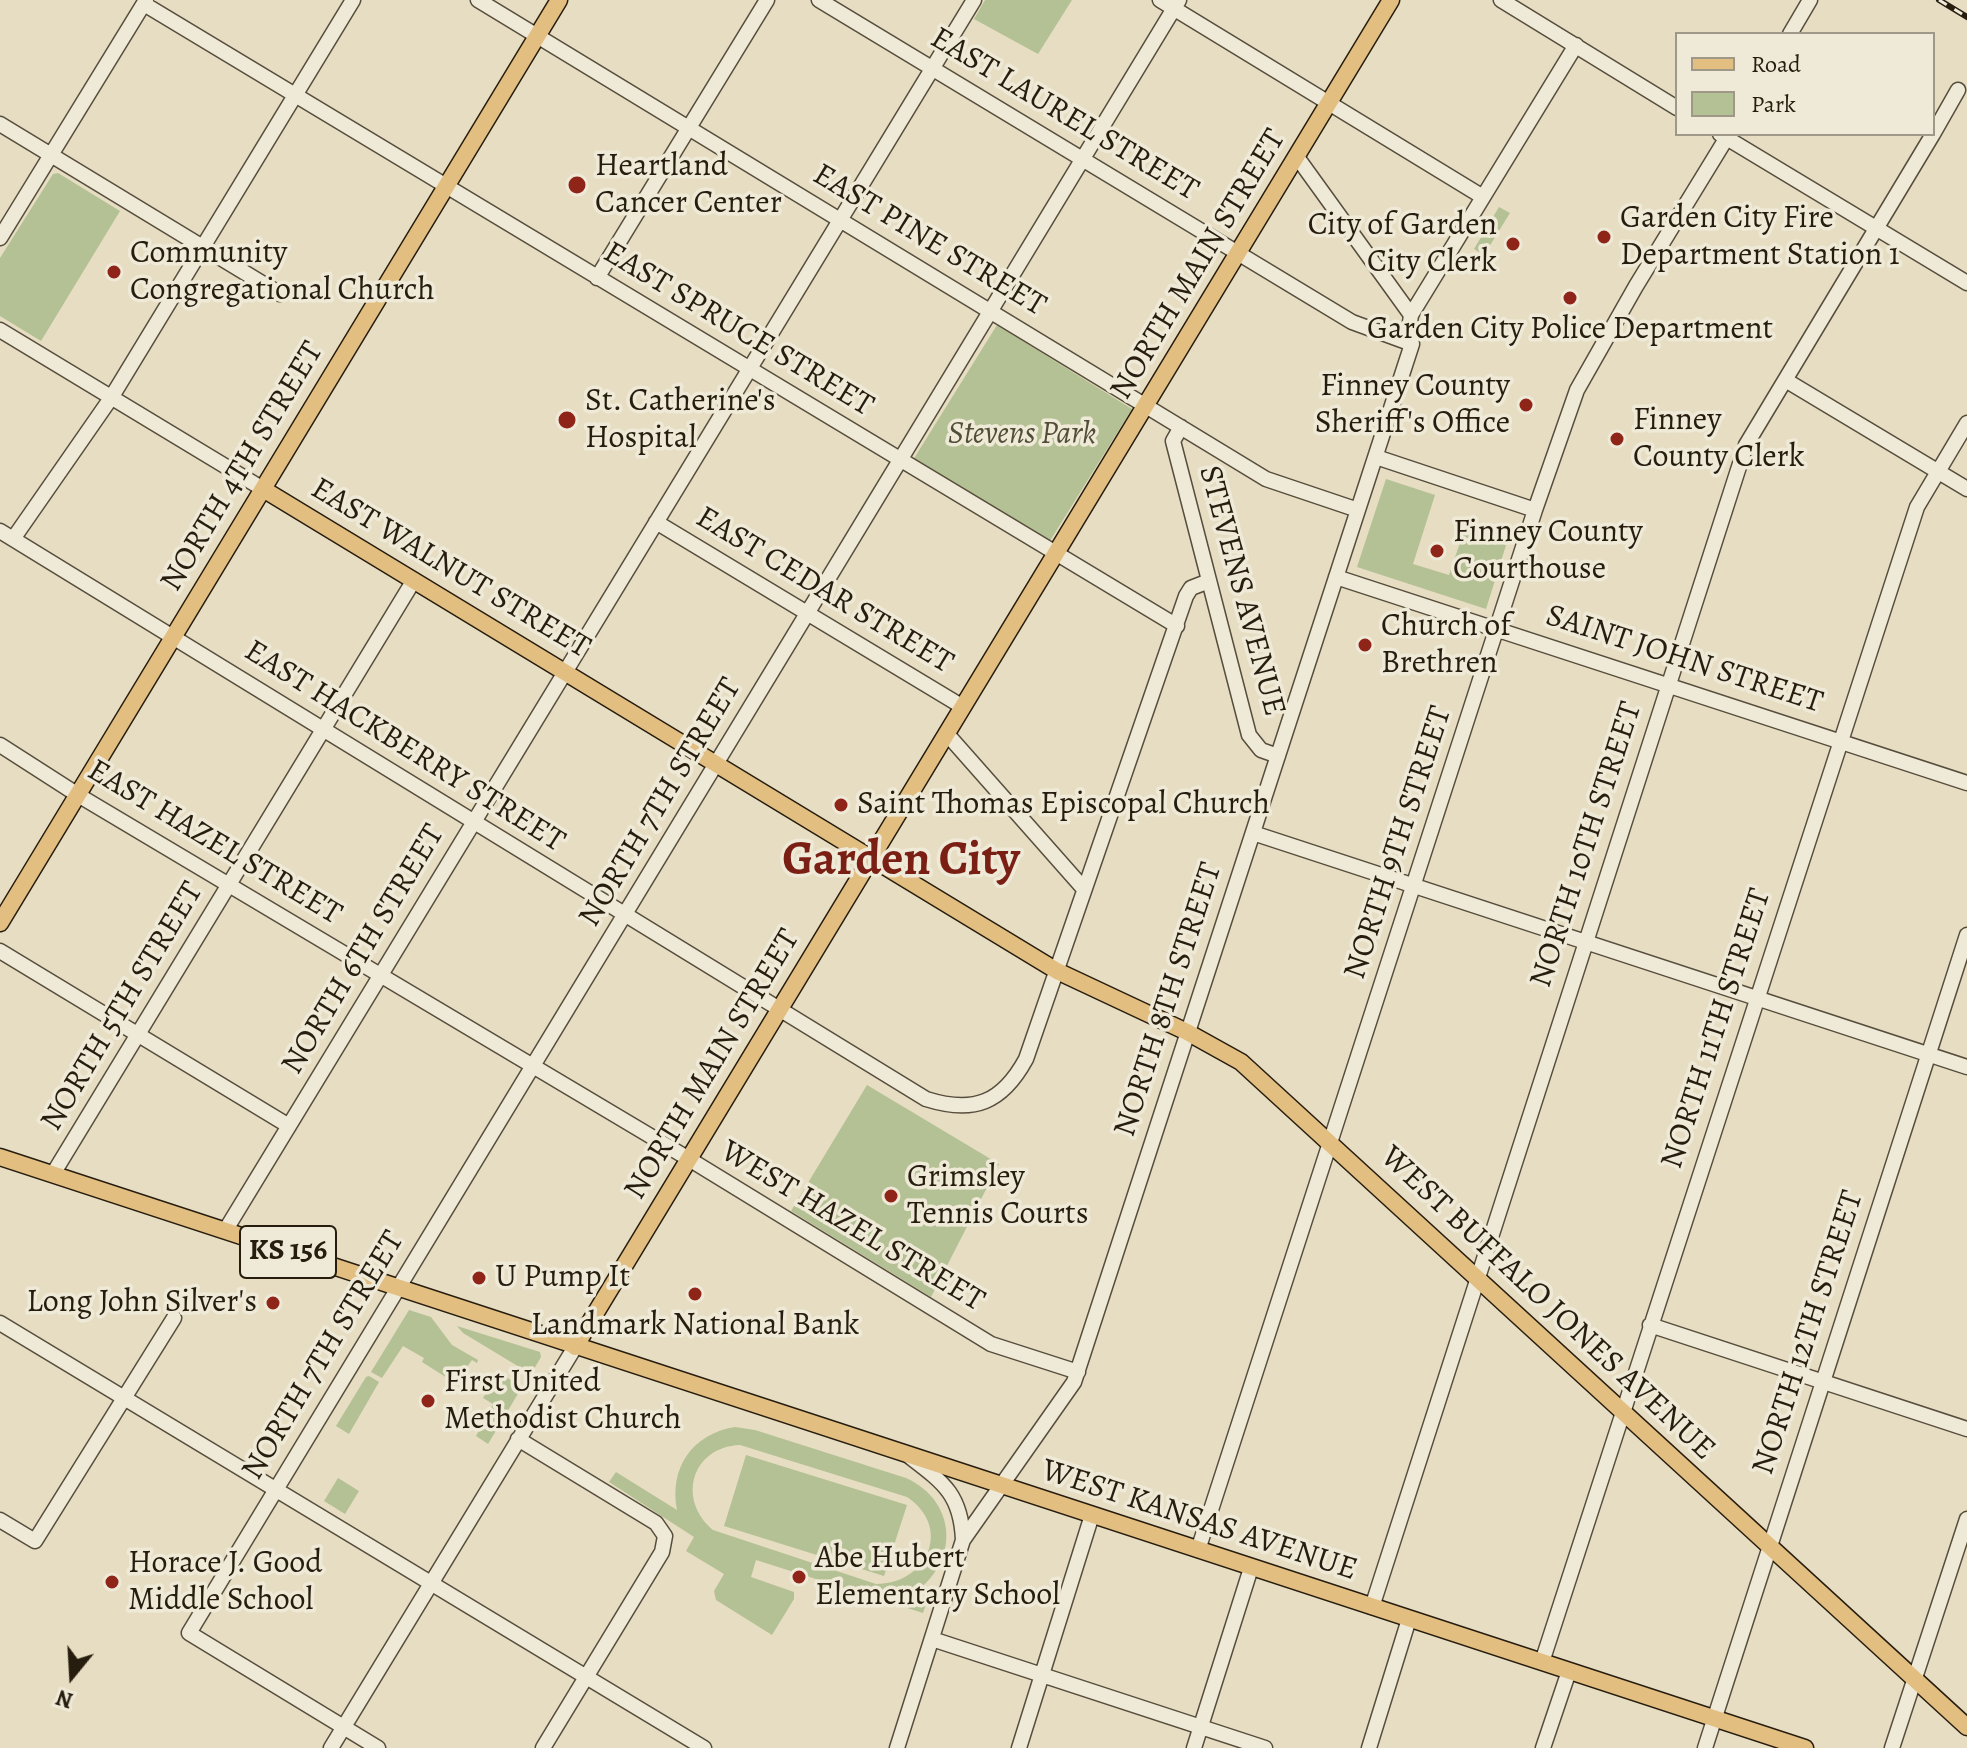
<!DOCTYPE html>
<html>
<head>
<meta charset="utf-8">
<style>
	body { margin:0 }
	#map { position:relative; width:1967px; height:1748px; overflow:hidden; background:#e6ddc2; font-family:Alegreya,serif }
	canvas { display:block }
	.legend { position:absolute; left:1675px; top:32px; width:260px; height:104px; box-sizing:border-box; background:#efe9d7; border:2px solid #9f9787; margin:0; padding:10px 14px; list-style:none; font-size:24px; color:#271d0f }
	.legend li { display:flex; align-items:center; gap:16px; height:40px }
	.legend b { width:40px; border:2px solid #9f9787 }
	.north { position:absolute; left:32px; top:1636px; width:80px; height:80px; -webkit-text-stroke:6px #efe9d7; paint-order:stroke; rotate:198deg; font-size:22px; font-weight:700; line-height:32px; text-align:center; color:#271d0f }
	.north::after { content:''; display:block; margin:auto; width:28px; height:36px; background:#271d0f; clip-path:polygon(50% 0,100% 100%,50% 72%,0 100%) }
</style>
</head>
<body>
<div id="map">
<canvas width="1967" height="1748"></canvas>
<ul class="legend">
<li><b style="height:10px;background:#e3be81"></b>Road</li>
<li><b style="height:22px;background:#b4c194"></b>Park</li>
</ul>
<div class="north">N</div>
</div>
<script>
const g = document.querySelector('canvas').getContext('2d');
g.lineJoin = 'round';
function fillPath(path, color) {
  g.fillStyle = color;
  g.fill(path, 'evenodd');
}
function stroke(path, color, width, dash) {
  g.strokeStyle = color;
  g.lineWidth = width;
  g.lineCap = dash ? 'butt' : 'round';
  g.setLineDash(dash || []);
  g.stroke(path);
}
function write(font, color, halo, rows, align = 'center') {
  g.font = font + ' Alegreya,serif';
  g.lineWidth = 7;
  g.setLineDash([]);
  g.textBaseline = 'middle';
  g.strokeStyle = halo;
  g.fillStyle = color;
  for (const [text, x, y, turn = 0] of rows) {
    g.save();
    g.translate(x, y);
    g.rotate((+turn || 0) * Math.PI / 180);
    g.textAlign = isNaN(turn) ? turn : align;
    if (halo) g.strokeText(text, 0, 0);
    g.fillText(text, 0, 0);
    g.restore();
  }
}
fillPath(new Path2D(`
	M985,0h87l-34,54 -64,-35z
	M58,173l62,38 -79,130 -41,-25v-58l53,-84z
	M1499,207l11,6 -26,42 -10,-6z
	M997,325l135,84 -84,135 -135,-84z
	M1386,479l49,16 -22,69 36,11 16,-47 42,14 -21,67 -129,-42z
	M867,1085l132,79 -68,133 -140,-86z
	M409,1310l22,7 21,28 26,15 -1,3 -5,-3 -17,23 -33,-21 2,-4 -21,-12 -21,32 -11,-6z
	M457,1326l83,26 1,5 -10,17 -68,-41z
	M498,1372l24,15 -34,57 -12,-8 17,-32 -10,-6z
	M369,1376l10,6 -30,52 -13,-8 30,-49z
	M735,1427l20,3 151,48c53,24 53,87 5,117l16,6 -4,12 -167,-53 -5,17 43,15v7l-22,36 -56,-35 -2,-9 10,-17 -38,-23 8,-14 -85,-55 7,-10 61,38c-8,-42 15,-76 58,-83zM740,1445l167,52c46,31 20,87 -31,87l-163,-54c-36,-30 -22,-83 27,-85z
	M746,1455l161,50 -23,71 -160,-50z
	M338,1478l21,13 -14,23 -21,-13z`), '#b4c194');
const minor = new Path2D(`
	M478,0l788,479 92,31
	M819,0l533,322 60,22
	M1160,0l323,197
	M1501,0l176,108
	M144,4l1033,622
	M1790,34l20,-34
	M0,124l280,170
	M1720,134l247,149
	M1933,134l25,-44
	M1297,157l114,158
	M0,238l146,-238
	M597,278l170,-278
	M0,330l263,159
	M1787,381l180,108
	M1181,427l-8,14 76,294 12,15 17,6
	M1376,457l159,53
	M656,522l307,185
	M0,531l926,568c48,15 76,4 100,-40l160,-463 5,-8 18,-7
	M13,539l98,-141 242,-398
	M1336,577l631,206
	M947,734l137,155
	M0,745l78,50 611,364 302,185 87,28
	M1253,833l714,234
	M0,951l289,175
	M53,1174l361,-594
	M225,1231l749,-1231
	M0,1323l704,425
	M1650,1325l317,104
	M518,1439l138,84 9,13 -3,16 -119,196
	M910,1457c34,26 51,38 53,83
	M0,1520l35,21 139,-223
	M1198,1550l337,-1040 42,-120 59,-104 93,-152
	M1372,1607l374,-1162 187,-311
	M932,1639l333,109
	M1542,1662l375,-1155 50,-84
	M331,1748l244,-401
	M378,1748l-189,-115 990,-1633
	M897,1748l66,-208 111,-158 338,-1038 -3,-14 2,-15 165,-270
	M1019,1748l73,-233
	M1194,1748l57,-180
	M1369,1748l40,-129
	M1543,1748l26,-77
	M1705,1748l262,-813
	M1892,1748l75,-229`);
const major = new Path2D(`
	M263,489l794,482 130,61 54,30 726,665
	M0,923l559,-923
	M0,1157l1805,591
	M575,1347l816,-1347`);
stroke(minor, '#574d3c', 17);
stroke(major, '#271d0f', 19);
stroke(minor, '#efe9d7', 14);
stroke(major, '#e3be81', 16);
const rail = new Path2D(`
	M1939,0l28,17`);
stroke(rail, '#271d0f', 6);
stroke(rail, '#efe9d7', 3, [9]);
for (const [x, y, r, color] of [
	[577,185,10,"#8f2418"],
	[1604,237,8,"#8f2418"],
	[1513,244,8,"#8f2418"],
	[114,272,8,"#8f2418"],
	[1570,298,8,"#8f2418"],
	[1526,405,8,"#8f2418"],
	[567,420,10,"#8f2418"],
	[1617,439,8,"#8f2418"],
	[1437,551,8,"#8f2418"],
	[1365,645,8,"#8f2418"],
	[841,805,8,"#8f2418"],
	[891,1196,8,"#8f2418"],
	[479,1278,8,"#8f2418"],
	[695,1294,8,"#8f2418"],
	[273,1303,8,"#8f2418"],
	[428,1401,8,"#8f2418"],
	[799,1577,8,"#8f2418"],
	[112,1582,8,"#8f2418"]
]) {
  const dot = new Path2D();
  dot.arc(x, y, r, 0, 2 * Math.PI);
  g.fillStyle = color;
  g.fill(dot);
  stroke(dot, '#efe9d7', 3);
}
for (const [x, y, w] of [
	[288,1252,96]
]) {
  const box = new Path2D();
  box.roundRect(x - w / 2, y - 26, w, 52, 6);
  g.fillStyle = '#efe9d7';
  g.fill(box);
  stroke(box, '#271d0f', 2);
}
write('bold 30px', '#271d0f', null, [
	["KS 156",288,1252]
]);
write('32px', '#271d0f', '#efe9d7', [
	["EAST LAUREL STREET",1064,115,31],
	["EAST PINE STREET",929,241,31],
	["NORTH MAIN STREET",1199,265,-59],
	["EAST SPRUCE STREET",738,330,31],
	["NORTH 4TH STREET",243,467,-59],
	["EAST WALNUT STREET",450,569,31],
	["EAST CEDAR STREET",824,591,31],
	["STEVENS AVENUE",1241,591,75],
	["SAINT JOHN STREET",1684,660,18],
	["EAST HACKBERRY STREET",404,747,32],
	["NORTH 7TH STREET",661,803,-59],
	["EAST HAZEL STREET",214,843,31],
	["NORTH 9TH STREET",1399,843,-72],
	["NORTH 10TH STREET",1587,845,-72],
	["NORTH 6TH STREET",364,950,-59],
	["NORTH 8TH STREET",1169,1000,-72],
	["NORTH 5TH STREET",123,1007,-59],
	["NORTH 11TH STREET",1717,1029,-72],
	["NORTH MAIN STREET",713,1065,-59],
	["WEST HAZEL STREET",852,1227,31],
	["WEST BUFFALO JONES AVENUE",1547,1304,43],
	["NORTH 12TH STREET",1809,1333,-72],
	["NORTH 7TH STREET",324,1356,-59],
	["WEST KANSAS AVENUE",1199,1521,18]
]);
write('32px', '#271d0f', '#efe9d7', [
	["Heartland",595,167],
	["Cancer Center",595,204],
	["Garden City Fire",1620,219],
	["Department Station 1",1620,256],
	["City of Garden",1497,226,"right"],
	["City Clerk",1497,263,"right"],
	["Community",130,254],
	["Congregational Church",130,291],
	["Garden City Police Department",1570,330,"center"],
	["Finney County",1510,387,"right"],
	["Sheriff's Office",1510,424,"right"],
	["St. Catherine's",585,402],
	["Hospital",585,439],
	["Finney",1633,421],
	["County Clerk",1633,458],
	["Finney County",1453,533],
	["Courthouse",1453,570],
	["Church of",1381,627],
	["Brethren",1381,664],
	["Saint Thomas Episcopal Church",857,805],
	["Grimsley",907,1178],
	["Tennis Courts",907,1215],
	["U Pump It",495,1278],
	["Long John Silver's",257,1303,"right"],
	["Landmark National Bank",695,1326,"center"],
	["First United",444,1383],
	["Methodist Church",444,1420],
	["Abe Hubert",815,1559],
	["Elementary School",815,1596],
	["Horace J. Good",128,1564],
	["Middle School",128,1601]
], 'left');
write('italic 32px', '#514e37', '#efe9d7', [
	["Stevens Park",1022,435]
]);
write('bold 48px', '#7a1f14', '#efe9d7', [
	["Garden City",901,862]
]);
</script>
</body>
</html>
